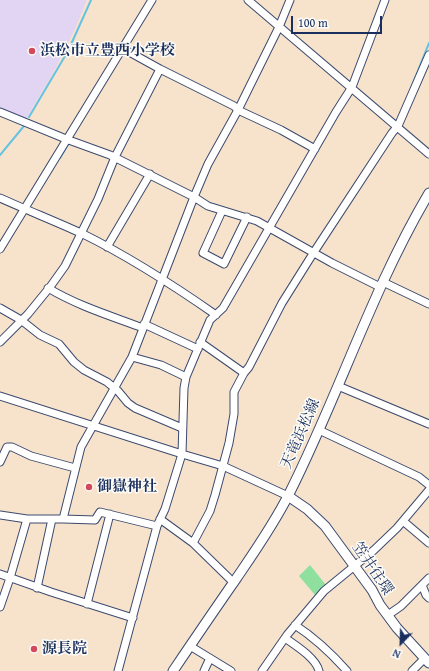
<!DOCTYPE html>
<html>
<head>
<meta charset="utf-8">
<style>
	body { margin:0 }
	#map { position:relative; width:429px; height:671px; overflow:hidden; background:#f7e3cc; font-family:"Gentium Book Plus",serif }
	canvas { display:block }
	.north { position:absolute; left:381px; top:623px; width:40px; height:40px; -webkit-text-stroke:3px #fdfcf7; paint-order:stroke; rotate:203deg; font-size:11px; font-weight:700; line-height:16px; text-align:center; color:#1b2f5e }
	.north::after { content:''; display:block; margin:auto; width:14px; height:18px; background:#1b2f5e; clip-path:polygon(50% 0,100% 100%,50% 72%,0 100%) }
	.scale { position:absolute; left:291px; top:16px; width:91px; height:18px; box-sizing:border-box; border:2px solid #1b2f5e; border-top:0; padding-left:5px; font-size:12px; line-height:14px; white-space:nowrap; color:#1b2f5e; -webkit-text-stroke:3px #fdfcf7; paint-order:stroke }
</style>
</head>
<body>
<div id="map">
<canvas width="429" height="671"></canvas>
<div class="north">N</div>
<div class="scale">100 m</div>
</div>
<script>
const g = document.querySelector('canvas').getContext('2d');
g.lineJoin = 'round';
function fillPath(path, color) {
  g.fillStyle = color;
  g.fill(path, 'evenodd');
}
function stroke(path, color, width, dash) {
  g.strokeStyle = color;
  g.lineWidth = width;
  g.lineCap = dash ? 'butt' : 'round';
  g.setLineDash(dash || []);
  g.stroke(path);
}
function write(font, color, halo, rows, align = 'center') {
  g.font = font + ' "Gentium Book Plus","Noto Serif JP",serif';
  g.lineWidth = 3;
  g.setLineDash([]);
  g.textBaseline = 'middle';
  g.strokeStyle = halo;
  g.fillStyle = color;
  for (const [text, x, y, turn = 0] of rows) {
    g.save();
    g.translate(x, y);
    g.rotate((+turn || 0) * Math.PI / 180);
    g.textAlign = isNaN(turn) ? turn : align;
    if (halo) g.strokeText(text, 0, 0);
    g.fillText(text, 0, 0);
    g.restore();
  }
}
fillPath(new Path2D(`
	M0,0h87l-12,29 -22,44 -27,46 -26,-11z`), '#e2d4f3');
fillPath(new Path2D(`
	M310,565l16,20 -11,10 -16,-19z`), '#8fe09f');
stroke(new Path2D(`
	M411,88l18,-45
	M29,117l39,-66 23,-51
	M0,155l24,-29
	M60,158l9,-15`), '#65c2e3', 2);
const minor = new Path2D(`
	M248,0l181,154
	M122,48l38,21 74,37 4,4 43,20 34,19
	M0,112l66,27 44,16 84,42 14,9 49,15 75,42 48,24
	M0,198c27,12 54,23 81,35 47,23 92,52 135,82
	M222,211l-19,42 21,11 23,-47
	M107,247l43,-73
	M0,249l152,-249
	M383,282l46,22
	M48,288c30,18 63,28 95,40
	M0,308l21,12 19,15 19,9 15,18 10,8 23,12 11,9 10,12 7,5 47,20
	M144,324l54,25
	M0,342l28,-28 22,-27 15,-21 33,-67 17,-42 45,-88
	M200,342l44,31 5,-6 33,-64 32,-51 78,-119 6,-7 31,-71
	M132,357l29,8 25,12
	M338,386l91,38
	M0,396l182,58 41,12 65,30
	M319,430l100,47 10,8
	M0,462l7,-15h5l19,9 44,12
	M0,515l27,4
	M63,519l32,1 5,-8 57,14
	M160,519l33,24
	M403,521l26,22
	M0,574l51,18 82,26
	M234,583l-41,-40 17,-32 5,-16 14,-52 5,-29v-22l10,-19
	M422,585l4,10 3,3
	M37,588l15,-69
	M87,604l23,-90
	M0,607l10,-29 17,-59h36l18,-72 51,-90 62,-160 14,-33 30,-54 41,-83 11,-27
	M388,615l13,-9 28,-28
	M295,625c20,13 36,28 52,46
	M285,638c10,7 31,20 34,33
	M190,646l41,25
	M118,671l39,-145 8,-17 17,-55 2,-66 2,-11 24,-57 13,-12 113,-196 16,-25 33,-87
	M204,671l6,-13
	M262,671l25,-36 37,-44 50,-41 23,-22 32,-38
	M412,671l13,-13`);
const major = new Path2D(`
	M288,496l19,13 18,17 47,64 8,15 17,23 32,35
	M173,671c21,-31 42,-62 63,-92 19,-28 38,-55 53,-85 50,-99 83,-205 140,-301`);
stroke(minor, '#3c4a6e', 9);
stroke(major, '#3c4a6e', 11);
stroke(minor, '#fff', 7);
stroke(major, '#fff', 9);
for (const [x, y, r, color] of [
	[32,51,4,"#d1495b"],
	[89,487,4,"#d1495b"],
	[34,649,4,"#d1495b"]
]) {
  const dot = new Path2D();
  dot.arc(x, y, r, 0, 2 * Math.PI);
  g.fillStyle = color;
  g.fill(dot);
  stroke(dot, '#fdfcf7', 1.5);
}
write('bold 15px', '#1b2f5e', '#fdfcf7', [
	["浜松市立豊西小学校",40,51],
	["御嶽神社",97,487],
	["源長院",42,649]
], 'left');
write('15px', '#1b2f5e', '#fdfcf7', [
	["天竜浜松線",301,434,-66],
	["笠井往環",372,569,56]
]);
</script>
</body>
</html>
